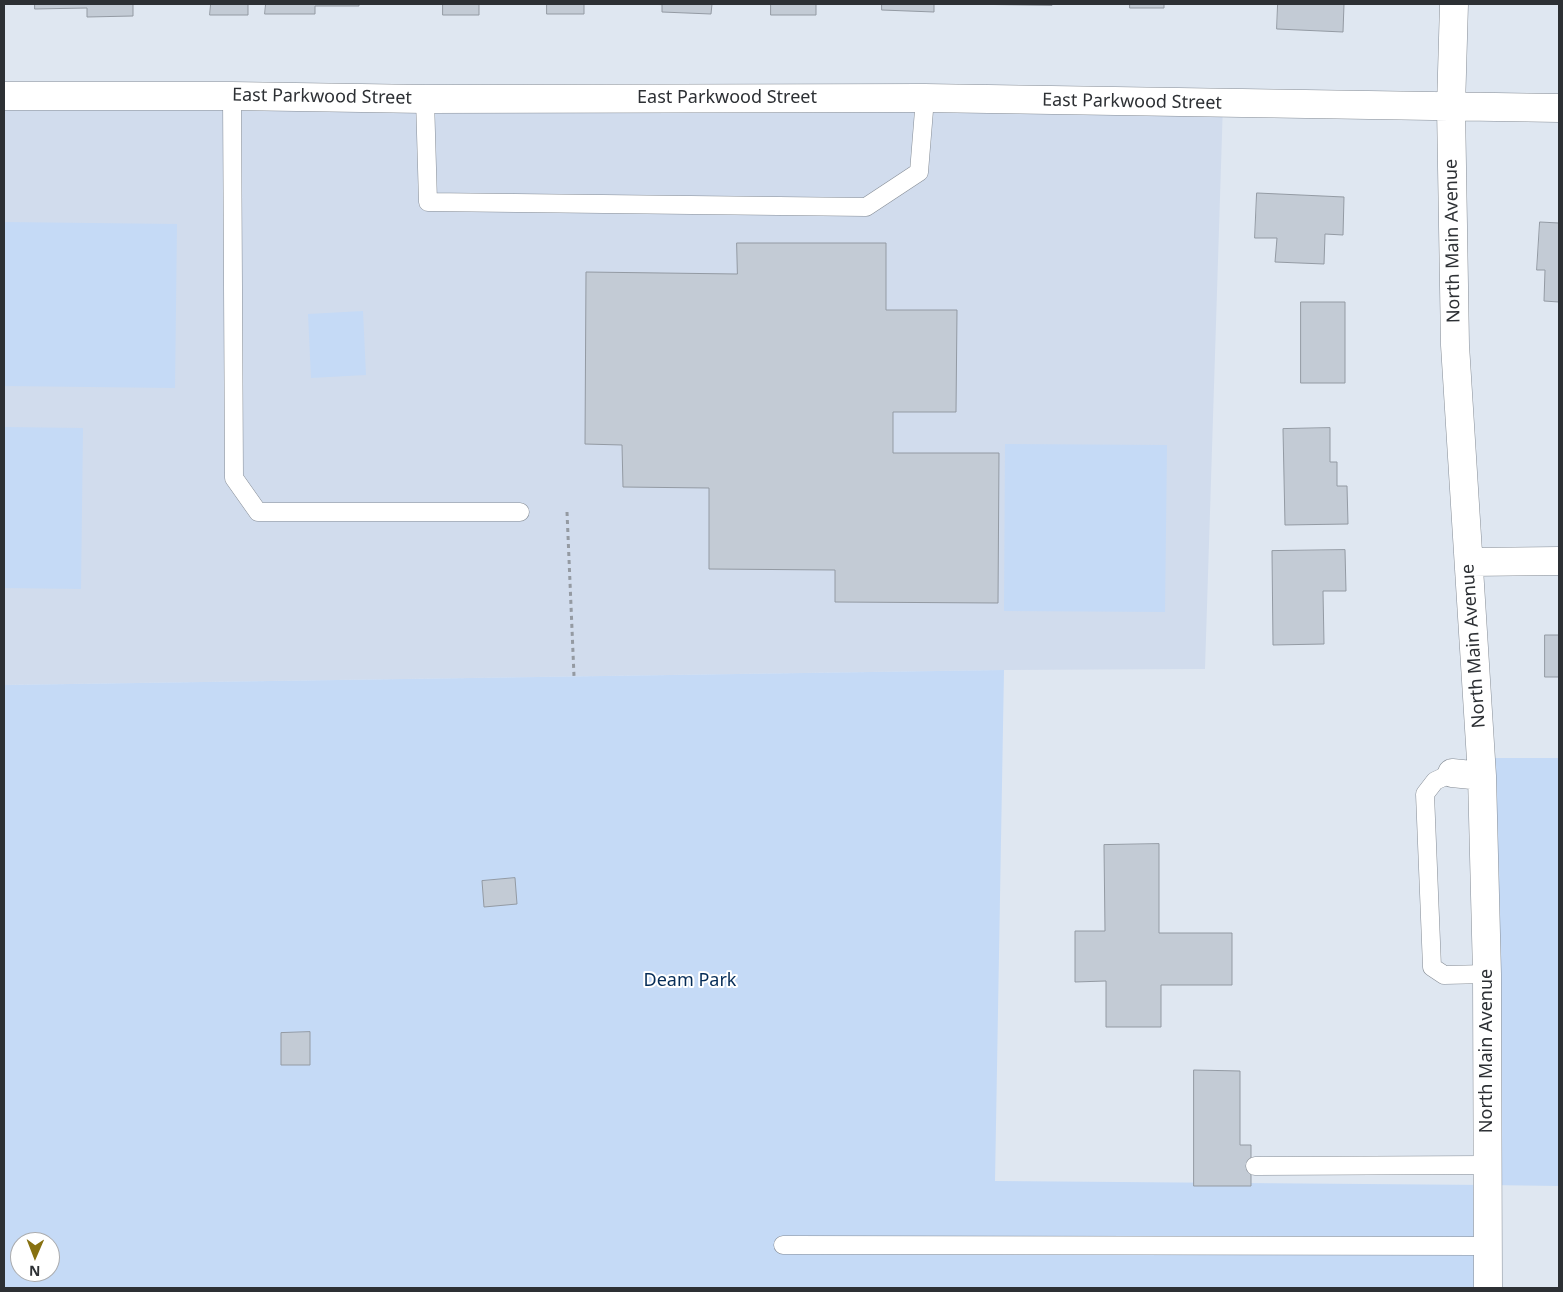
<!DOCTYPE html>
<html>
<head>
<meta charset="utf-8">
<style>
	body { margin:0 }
	#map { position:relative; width:1563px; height:1292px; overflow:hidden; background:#dfe7f1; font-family:"Noto Sans",sans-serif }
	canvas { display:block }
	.frame { position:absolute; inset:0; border:5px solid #2d3034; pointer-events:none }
	.north { position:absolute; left:10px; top:1232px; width:50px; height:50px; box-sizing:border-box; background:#fff; border:1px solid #abacae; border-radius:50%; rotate:181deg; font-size:14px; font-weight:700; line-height:20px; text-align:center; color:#2d3034 }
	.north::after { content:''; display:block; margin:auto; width:18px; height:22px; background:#877111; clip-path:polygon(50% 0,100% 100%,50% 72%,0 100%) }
</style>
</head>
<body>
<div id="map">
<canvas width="1563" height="1292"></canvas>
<div class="frame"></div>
<div class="north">N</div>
</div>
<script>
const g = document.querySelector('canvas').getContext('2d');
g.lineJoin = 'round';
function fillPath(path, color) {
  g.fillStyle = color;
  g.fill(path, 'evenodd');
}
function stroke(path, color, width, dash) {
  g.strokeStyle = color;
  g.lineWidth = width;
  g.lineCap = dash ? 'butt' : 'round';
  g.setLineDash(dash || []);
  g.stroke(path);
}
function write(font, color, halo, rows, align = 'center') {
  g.font = font + ' "Noto Sans",sans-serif';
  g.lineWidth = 4;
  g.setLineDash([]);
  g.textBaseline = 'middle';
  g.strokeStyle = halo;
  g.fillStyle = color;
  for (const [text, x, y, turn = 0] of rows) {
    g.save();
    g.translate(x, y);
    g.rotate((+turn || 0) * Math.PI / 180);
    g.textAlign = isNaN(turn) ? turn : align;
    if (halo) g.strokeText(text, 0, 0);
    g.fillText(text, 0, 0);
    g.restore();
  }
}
fillPath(new Path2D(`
	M4,96l1219,7 -18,566 -201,1 -1000,15z`), '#d1dced');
fillPath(new Path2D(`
	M4,222l173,2 -2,164 -171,-2z
	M363,311l3,64 -55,3 -3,-64z
	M4,427l79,1 -2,161 -77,-1z
	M1005,444l162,1 -2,167 -161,-1z
	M1004,670l-9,511 492,4 -6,-427h78v428l-71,-1v103h-1484v-603zM20,1242h30v30h-30z`), '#c5daf6');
const building = new Path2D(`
	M35,4h98v12l-46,1v-9l-52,1z
	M211,4h37v11h-38z
	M266,4h93v2h-44v8h-50z
	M443,4h36v11h-36z
	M547,4h37v10h-37z
	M637,4h75l-1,10 -49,-2v-7z
	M771,4h45v11h-45z
	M882,4h52v8l-52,-2z
	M961,4h91v1z
	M1130,4h34v4h-34z
	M1278,4h66l-1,28 -66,-3z
	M1257,193l87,4 -1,38 -18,-1 -1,30 -49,-2 2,-24h-22z
	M1540,222l19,1v79l-15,-1 1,-31h-8z
	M737,243h149v67h71l-1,102h-63v41h106l-1,150 -163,-1v-32l-126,-1v-81l-86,-1 -1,-42 -37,-1 1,-172 151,2z
	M1301,302h44v81h-44z
	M1330,428v34h7v24h10l1,38 -63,1 -2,-96z
	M1345,550l1,41h-23l1,53 -51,1 -1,-94z
	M1545,635h14v42h-14z
	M1159,844v89h73v52h-71v42h-55v-46l-31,1v-51h30l-1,-86z
	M515,878l2,26 -33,3 -2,-26z
	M310,1032v33h-29v-32z
	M1194,1070l46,1v74h11v41h-57z`);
fillPath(building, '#c3cbd5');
stroke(building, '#939aa3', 1);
const service = new Path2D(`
	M232,96l2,382 24,34h262
	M425,99l3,103 438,5 53,-35 6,-74
	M1452,773l-17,8 -10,13 7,173 12,8 43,-1
	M1255,1166l233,-1
	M783,1245l704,1`);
const minor = new Path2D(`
	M1454,4l-3,103 4,238 27,431 5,198 1,314
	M4,96h228l193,3 500,-1 634,10
	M1469,562l90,-1
	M1452,773l30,3`);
stroke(service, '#858c95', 19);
stroke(minor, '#858c95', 29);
stroke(new Path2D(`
	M567,512l7,164`), '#949aa2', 3, [4, 4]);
stroke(service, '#fff', 18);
stroke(minor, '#fff', 28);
write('18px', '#2d3034', '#fff', [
	["East Parkwood Street",322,97,1],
	["East Parkwood Street",727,98],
	["East Parkwood Street",1132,102,1],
	["North Main Avenue",1453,241,-91],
	["North Main Avenue",1474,646,-94],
	["North Main Avenue",1487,1051,-90]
]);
write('18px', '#052c57', '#fff', [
	["Deam Park",690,981]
]);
</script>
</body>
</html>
